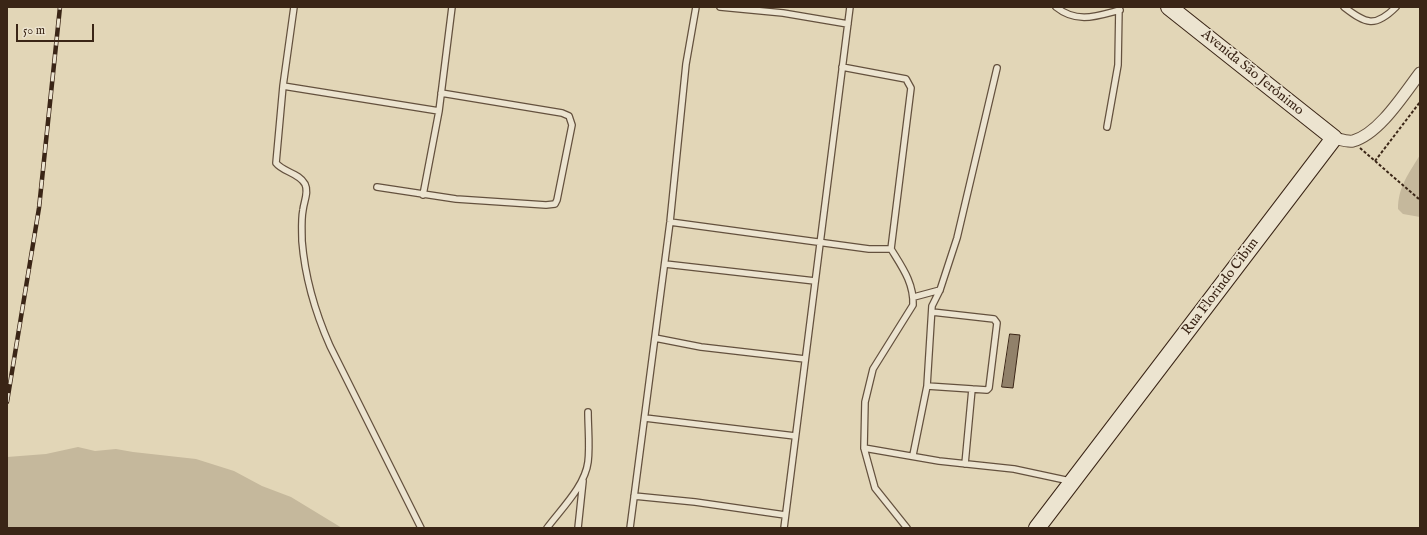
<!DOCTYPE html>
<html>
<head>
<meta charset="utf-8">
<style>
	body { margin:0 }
	#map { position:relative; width:1427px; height:535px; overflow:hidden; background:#e2d6b7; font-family:"IM FELL English",serif }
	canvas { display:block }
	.frame { position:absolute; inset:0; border:8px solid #3a2516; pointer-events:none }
	.scale { position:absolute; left:16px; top:24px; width:78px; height:18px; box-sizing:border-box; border:2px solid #3a2516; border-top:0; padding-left:5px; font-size:12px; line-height:14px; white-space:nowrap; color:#3a2516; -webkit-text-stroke:3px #ece4d0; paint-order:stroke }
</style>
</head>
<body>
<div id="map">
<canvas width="1427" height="535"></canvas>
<div class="frame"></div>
<div class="scale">50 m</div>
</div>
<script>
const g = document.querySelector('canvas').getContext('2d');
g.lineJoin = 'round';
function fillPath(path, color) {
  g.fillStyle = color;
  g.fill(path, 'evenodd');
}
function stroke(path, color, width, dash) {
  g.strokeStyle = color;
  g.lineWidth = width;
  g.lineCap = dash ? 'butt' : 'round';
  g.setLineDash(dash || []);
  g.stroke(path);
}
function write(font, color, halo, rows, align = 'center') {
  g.font = font + ' "IM FELL English",serif';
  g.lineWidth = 3.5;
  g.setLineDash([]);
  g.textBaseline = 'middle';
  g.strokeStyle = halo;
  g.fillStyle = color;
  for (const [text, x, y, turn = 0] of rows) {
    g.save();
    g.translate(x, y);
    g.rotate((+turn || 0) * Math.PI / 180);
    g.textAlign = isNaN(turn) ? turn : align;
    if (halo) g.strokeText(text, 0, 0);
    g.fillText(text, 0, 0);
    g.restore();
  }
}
fillPath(new Path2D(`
	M1420,155v62l-17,-3 -5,-5c0,-22 11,-36 22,-54z
	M78,447l17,4 21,-2 17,3 63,7 38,12 28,15 29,11 51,31h-335v-71l39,-3z`), '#c5b89c');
const building = new Path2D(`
	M1010,334l10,1 -7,53 -11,-1z`);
fillPath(building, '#91816a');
stroke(building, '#3a2516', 1);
const lane = new Path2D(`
	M294,7l-11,79 -7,77c7,9 23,10 29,21 4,8 -1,17 -2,26 -2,10 -1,21 -1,31 3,37 13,71 28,105l91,182
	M720,7l63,6 65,11
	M1056,7c21,17 41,9 64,3
	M1344,7c22,17 31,21 52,0
	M283,86l156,25
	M1107,127l11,-62 1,-58
	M377,187l79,12 90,6 9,-1 2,-4 15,-75 -3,-9 -7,-3 -121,-20
	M423,195l16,-84 13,-104
	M670,222l199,27h22l20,-161 -5,-9 -64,-12
	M891,249c11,18 23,34 22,56l-40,64 -8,33 -1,46 11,40 32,40
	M665,264l150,17
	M914,297l26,-7
	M655,338l46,9 104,12
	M927,386l60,4 2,-2 8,-65 -3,-4 -62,-7
	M645,418l150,18
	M864,448l75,13 75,8 56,12
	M913,455l14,-69 5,-80 8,-16 17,-52 40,-170
	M965,464l7,-75
	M634,496l61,6 90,13
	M547,528c14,-19 38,-42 41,-66 2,-16 0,-34 0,-50
	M578,528l5,-47
	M630,528l40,-306 16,-158 10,-57
	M784,528l66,-521`);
const street = new Path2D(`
	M1334,138c5,1 13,4 19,3 26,-7 51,-47 67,-68`);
const secondary = new Path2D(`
	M1037,528l297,-390 -165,-131`);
stroke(lane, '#64513e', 8);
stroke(street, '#64513e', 13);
stroke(secondary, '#3a2516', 18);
stroke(new Path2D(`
	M1360,148l60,52
	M1375,161l45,-59`), '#3a2516', 2, [3, 2]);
stroke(lane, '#ece4d0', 5.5);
stroke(street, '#ece4d0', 11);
stroke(secondary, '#ece4d0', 16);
const rail = new Path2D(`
	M7,402l32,-194 21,-201`);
stroke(rail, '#3a2516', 4.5);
stroke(rail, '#ece4d0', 3, [9]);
write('14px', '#3a2516', '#ece4d0', [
	["Avenida São Jerônimo",1252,73,39],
	["Rua Florindo Cibim",1221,287,-53]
]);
</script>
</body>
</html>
